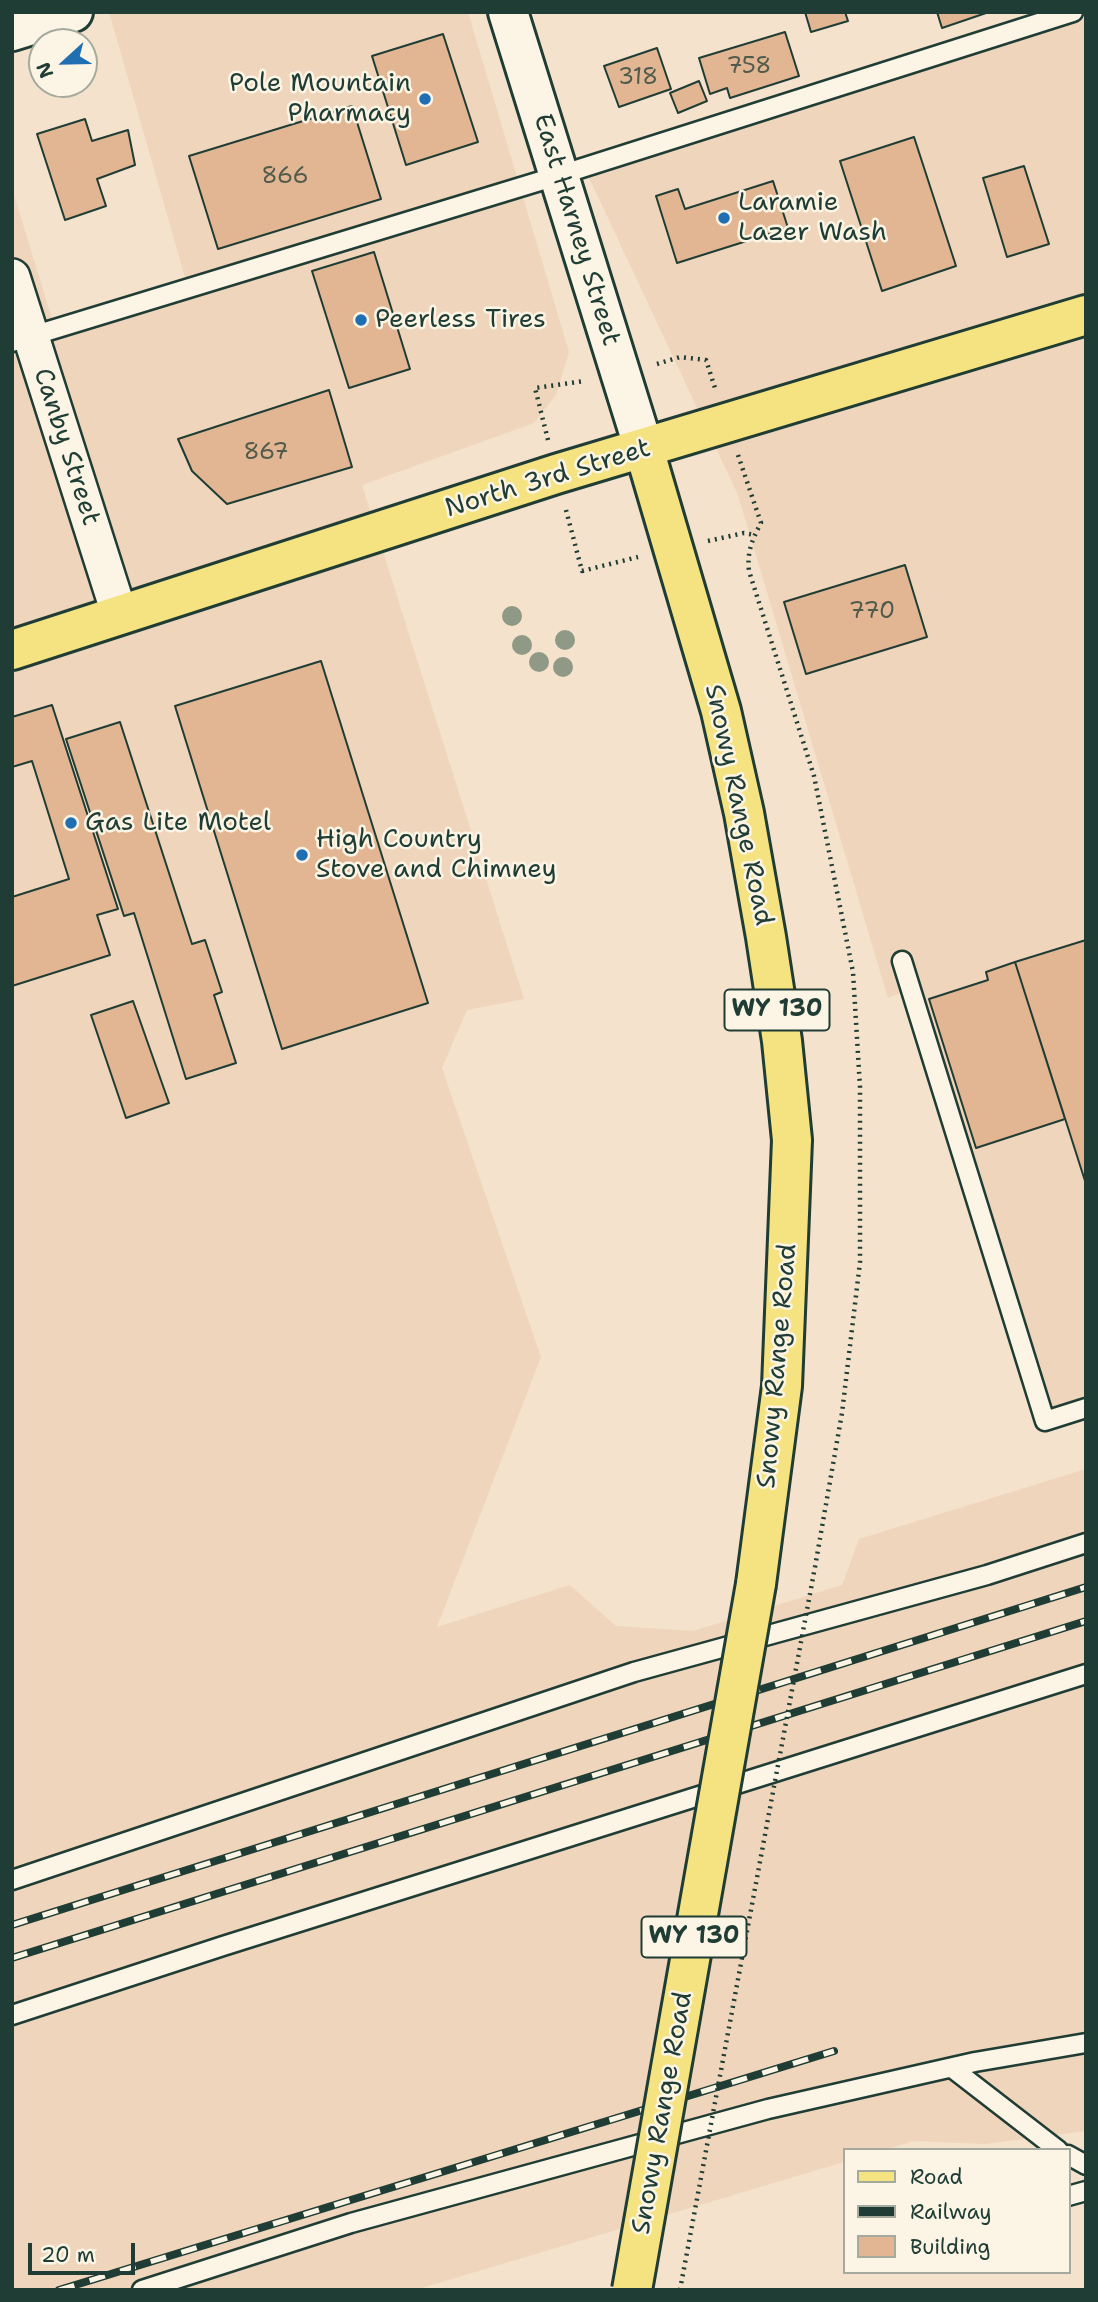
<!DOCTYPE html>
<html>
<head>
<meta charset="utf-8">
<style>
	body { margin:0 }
	#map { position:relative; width:1098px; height:2302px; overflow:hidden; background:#f4e2cc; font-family:"Shantell Sans",sans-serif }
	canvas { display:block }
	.frame { position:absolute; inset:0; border:14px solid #1f3d34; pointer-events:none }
	.legend { position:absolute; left:843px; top:2148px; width:228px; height:126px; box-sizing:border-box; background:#fcf5e5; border:2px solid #a4ab9e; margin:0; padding:9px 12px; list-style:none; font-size:21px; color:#1f3d34 }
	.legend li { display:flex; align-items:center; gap:14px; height:35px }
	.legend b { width:35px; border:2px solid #a4ab9e }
	.north { position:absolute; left:28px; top:28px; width:70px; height:70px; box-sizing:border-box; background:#fcf5e5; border:2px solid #a4ab9e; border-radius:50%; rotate:248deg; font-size:19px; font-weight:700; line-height:28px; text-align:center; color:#1f3d34 }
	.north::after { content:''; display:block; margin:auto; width:24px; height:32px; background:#1f6fb2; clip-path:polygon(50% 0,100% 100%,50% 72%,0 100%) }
	.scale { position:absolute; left:28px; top:2243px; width:107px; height:32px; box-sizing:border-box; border:4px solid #1f3d34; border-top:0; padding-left:9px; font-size:21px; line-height:24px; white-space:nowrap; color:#1f3d34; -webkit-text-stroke:5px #fcf5e5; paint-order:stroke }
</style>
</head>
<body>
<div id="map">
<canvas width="1098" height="2302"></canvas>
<div class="frame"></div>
<ul class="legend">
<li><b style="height:9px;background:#f5e382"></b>Road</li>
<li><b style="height:9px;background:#1f3d34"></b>Railway</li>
<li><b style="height:19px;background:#e3b693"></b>Building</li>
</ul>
<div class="north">N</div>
<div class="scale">20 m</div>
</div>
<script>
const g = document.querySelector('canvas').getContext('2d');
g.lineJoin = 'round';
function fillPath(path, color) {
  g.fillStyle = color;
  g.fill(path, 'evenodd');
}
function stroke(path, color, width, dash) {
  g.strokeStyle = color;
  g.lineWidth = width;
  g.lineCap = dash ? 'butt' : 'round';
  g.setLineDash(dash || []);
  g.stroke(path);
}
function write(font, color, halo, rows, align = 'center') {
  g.font = font + ' "Shantell Sans",sans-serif';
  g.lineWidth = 5;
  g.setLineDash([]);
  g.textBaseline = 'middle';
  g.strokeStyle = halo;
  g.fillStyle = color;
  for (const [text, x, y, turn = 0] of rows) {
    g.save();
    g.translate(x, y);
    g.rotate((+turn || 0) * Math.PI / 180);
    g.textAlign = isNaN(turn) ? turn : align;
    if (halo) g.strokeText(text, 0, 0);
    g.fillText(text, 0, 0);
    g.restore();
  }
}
fillPath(new Path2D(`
	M109,12h359l101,340 -13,43 -22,28 -172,62 162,514 -57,11 -25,58 99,289 -104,270 133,-42 46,41 77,5 149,-46 17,-46 227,-70v662l-101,13 -72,-3 -29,9h-40v12l-429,128h-403v-2102l43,141 133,-41z
	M1073,12h13v1396l-41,13 -135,-432 -22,9 -150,-503 -154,-328z`), '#efd5bb');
const building = new Path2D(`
	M805,12h40l3,9 -37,11z
	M937,12h52l-47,16z
	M785,32l14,44 -69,22 -3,-10 -17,6 -11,-36z
	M443,34l35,108 -72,23 -34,-109z
	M657,48l14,41 -52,18 -15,-41z
	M699,81l8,20 -29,12 -8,-20z
	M352,106l29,93 -163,50 -29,-93z
	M85,119l7,22 36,-11 7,35 -38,14 9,27 -41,14 -28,-86z
	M914,137l42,129 -74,25 -42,-130z
	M1024,166l25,78 -42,13 -24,-79z
	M773,181l15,47 -111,35 -21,-67 22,-7 7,20z
	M374,252l36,117 -61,19 -37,-117z
	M329,390l23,77 -125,37 -35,-33 -14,-32z
	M905,565l22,72 -121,37 -22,-72z
	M321,661l107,342 -146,46 -107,-343z
	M52,705l66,204 -21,6 13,40 -98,31v-89l57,-18 -37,-118 -20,6v-50z
	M120,722l72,222 13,-4 17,52 -8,3 22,68 -50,16 -52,-166 -10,3 -58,-177z
	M1086,940v244l-71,-222z
	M1015,962l50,157 -89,29 -47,-149 59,-19 -2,-8z
	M133,1001l36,102 -43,15 -35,-103z`);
fillPath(building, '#e3b693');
stroke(building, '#1f3d34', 2);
const service = new Path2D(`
	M12,342l548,-167 513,-163
	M902,961l143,460 41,-13
	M12,1880l622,-208 353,-97 99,-32
	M12,2015l211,-69 863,-272
	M952,2068l106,82
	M1068,2155l18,10
	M1068,2196l18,-5
	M142,2290l209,-67 417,-114 207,-47 111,-19`);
const minor = new Path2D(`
	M12,277l108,339`);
const tertiary = new Path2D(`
	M12,31l61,-19`);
const secondary = new Path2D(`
	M508,12l136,437`);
const primary = new Path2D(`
	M644,449l77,262 23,102 22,124 16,104 10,99 -10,246 -26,198
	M12,650l544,-176 530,-159`);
stroke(service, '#1f3d34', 23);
stroke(minor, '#1f3d34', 40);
stroke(tertiary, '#1f3d34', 44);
stroke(secondary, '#1f3d34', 44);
stroke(primary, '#1f3d34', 44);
stroke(new Path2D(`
	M657,364l23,-7 26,3 9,28
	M548,440l-13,-52 49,-7
	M738,455l23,68c-9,17 -14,28 -12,48l65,205 39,196 7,115v175l-18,151 -27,154
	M566,510l16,61 56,-14
	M708,541l36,-8 11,2`), '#1f3d34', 4.5, [2, 5]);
stroke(service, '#fcf5e5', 18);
stroke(minor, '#fcf5e5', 35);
stroke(tertiary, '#fcf5e5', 38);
stroke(secondary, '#fcf5e5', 38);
stroke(primary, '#f5e382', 38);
const rail = new Path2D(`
	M12,1925l1074,-338
	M12,1958l1074,-337
	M59,2290l775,-239`);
stroke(rail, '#1f3d34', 8);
stroke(rail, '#fcf5e5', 5, [16]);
const primaryBridge = new Path2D(`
	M632,2290l124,-706`);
stroke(primaryBridge, '#1f3d34', 44, []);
stroke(new Path2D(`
	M680,2290l135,-723`), '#1f3d34', 4.5, [2, 5]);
stroke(primaryBridge, '#f5e382', 38);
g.fillStyle = '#8f9985';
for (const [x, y] of [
	[512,616],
	[565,640],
	[522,645],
	[539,662],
	[563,667]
]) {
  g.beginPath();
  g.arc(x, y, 10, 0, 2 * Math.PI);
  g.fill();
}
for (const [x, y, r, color] of [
	[425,99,7,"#1f6fb2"],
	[724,218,7,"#1f6fb2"],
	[361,320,7,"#1f6fb2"],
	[71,823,7,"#1f6fb2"],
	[302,855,7,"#1f6fb2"]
]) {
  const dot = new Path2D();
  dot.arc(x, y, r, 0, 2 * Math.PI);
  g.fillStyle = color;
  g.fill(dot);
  stroke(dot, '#fcf5e5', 2.5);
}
write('23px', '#505b4c', null, [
	["758",749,67],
	["318",638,78],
	["866",285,177],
	["867",266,453],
	["770",872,612]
]);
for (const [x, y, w] of [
	[777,1010,105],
	[694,1937,105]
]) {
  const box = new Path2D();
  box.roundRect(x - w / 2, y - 20.5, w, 41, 5);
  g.fillStyle = '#fcf5e5';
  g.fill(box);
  stroke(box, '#1f3d34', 2);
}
write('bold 24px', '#1f3d34', null, [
	["WY 130",777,1010],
	["WY 130",694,1937]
]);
write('26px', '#1f3d34', '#fcf5e5', [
	["Pole Mountain",411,84,"right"],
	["Pharmacy",411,114,"right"],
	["Laramie",738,203],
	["Lazer Wash",738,233],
	["Peerless Tires",375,320],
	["Gas Lite Motel",85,823],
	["High Country",316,840],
	["Stove and Chimney",316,870]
], 'left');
write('26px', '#1f3d34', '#fcf5e5', [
	["East Harney Street",576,230,73],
	["Canby Street",66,447,72],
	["North 3rd Street",548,479,-17],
	["Snowy Range Road",738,805,78],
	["Snowy Range Road",778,1366,-85],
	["Snowy Range Road",663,2113,-80]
]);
</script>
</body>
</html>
